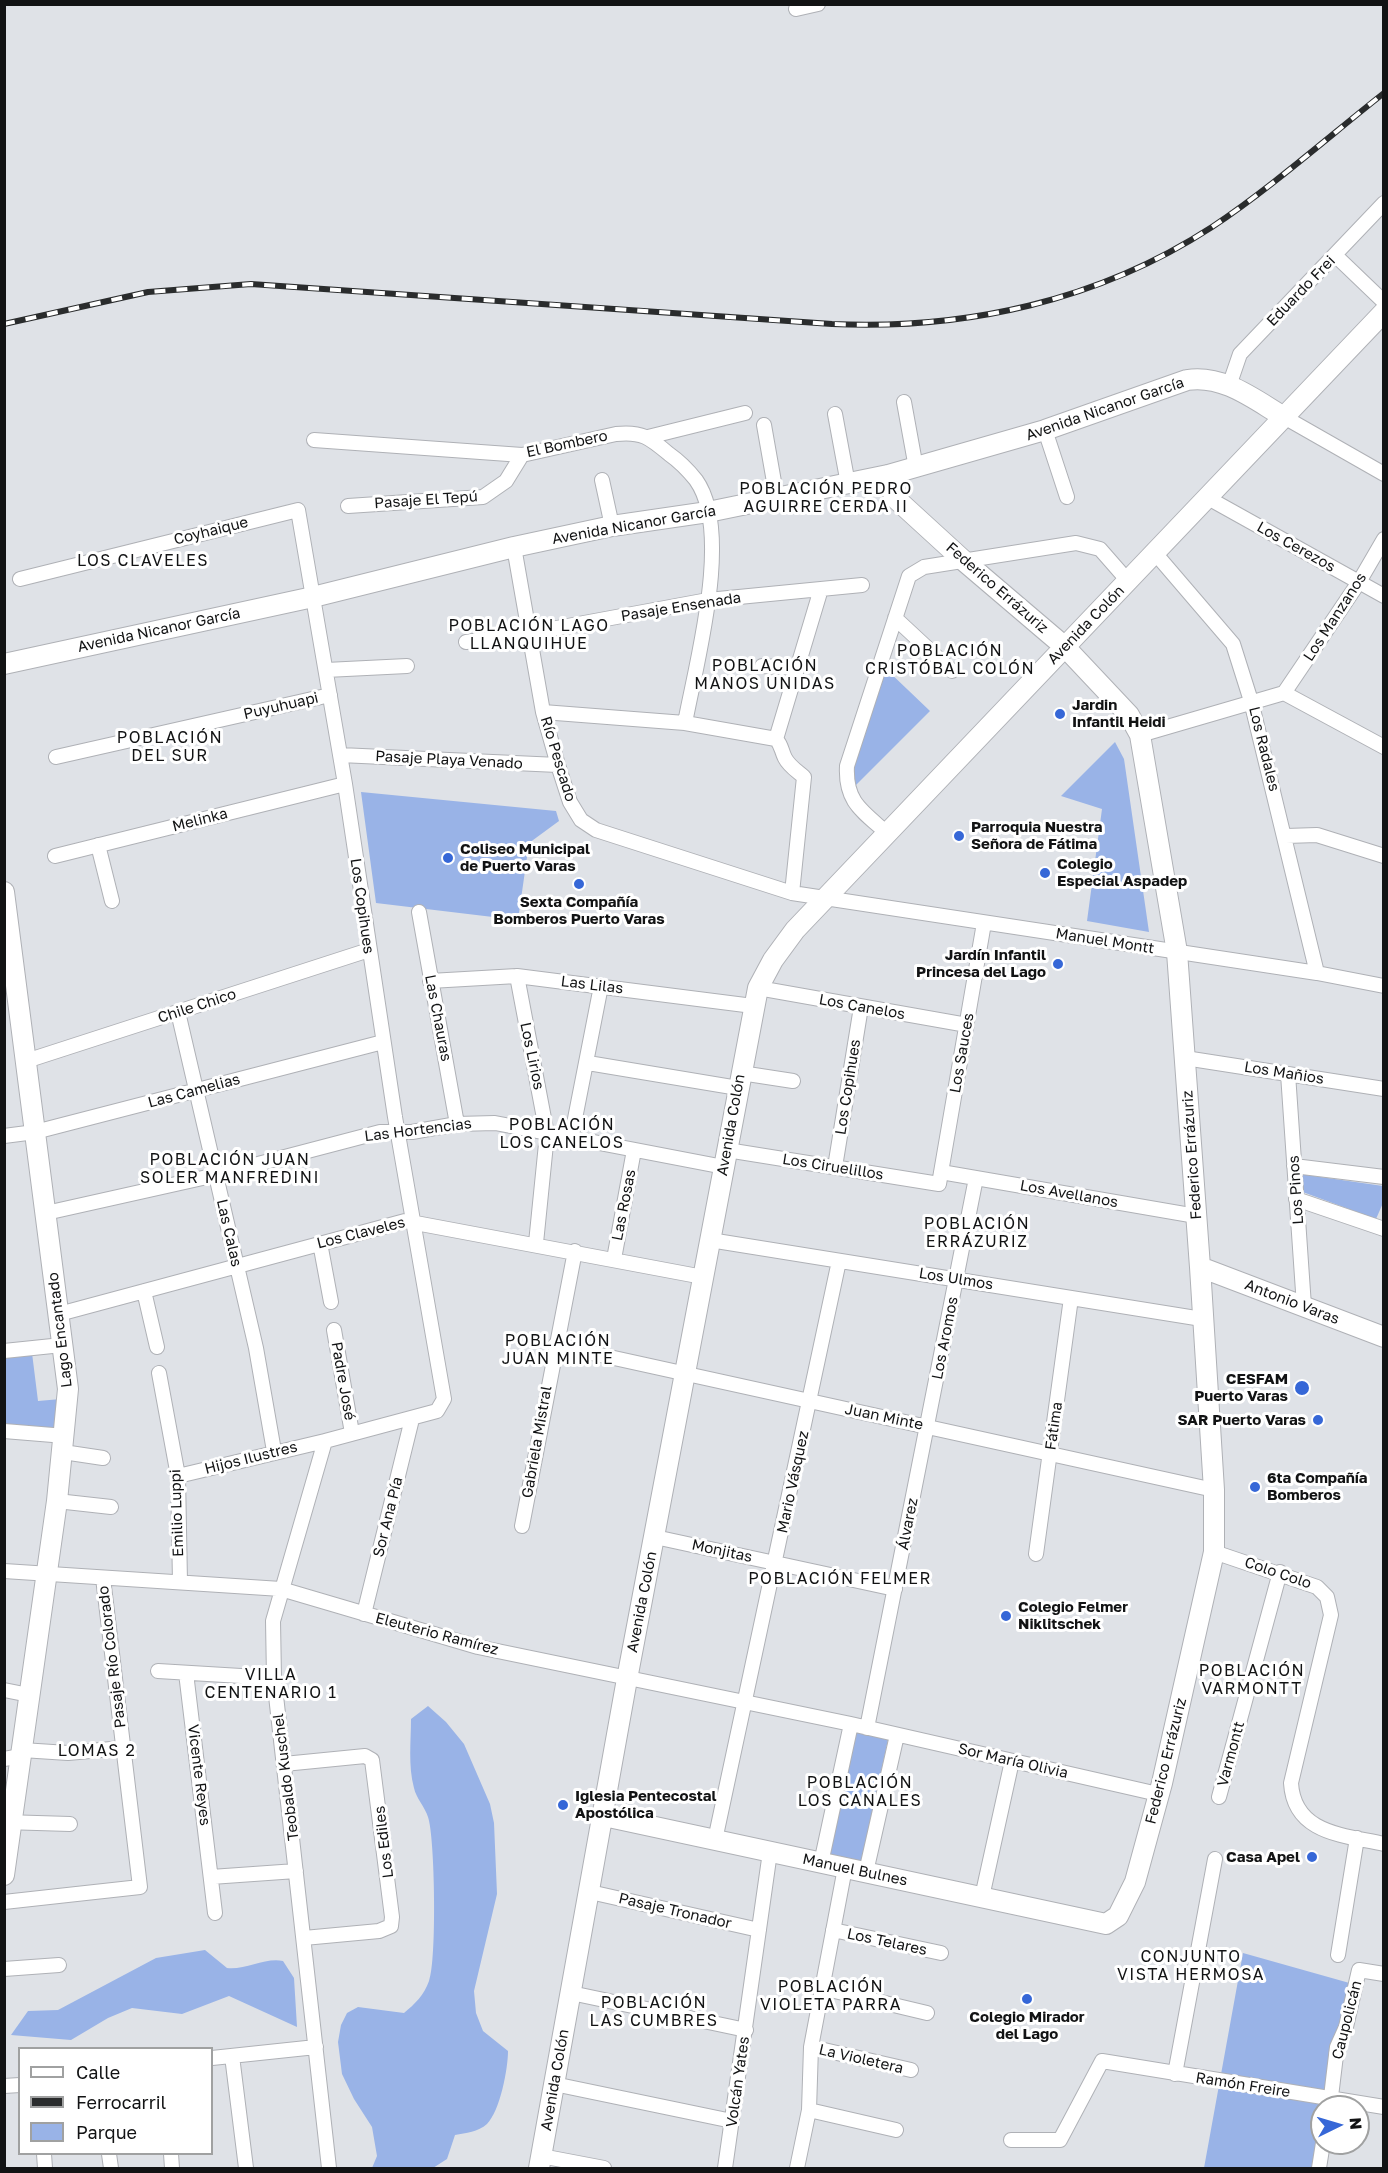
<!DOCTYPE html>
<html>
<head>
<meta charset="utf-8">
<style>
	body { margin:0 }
	#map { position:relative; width:1388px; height:2173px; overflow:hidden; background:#dfe2e7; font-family:"Golos Text",sans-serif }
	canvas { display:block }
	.frame { position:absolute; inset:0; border:6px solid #121314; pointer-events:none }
	.legend { position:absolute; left:18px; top:2047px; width:195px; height:108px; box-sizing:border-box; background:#fff; border:2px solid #a0a1a1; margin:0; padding:8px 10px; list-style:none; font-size:18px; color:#121314 }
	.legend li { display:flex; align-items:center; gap:12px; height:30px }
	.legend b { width:30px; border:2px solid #a0a1a1 }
	.north { position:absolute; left:1310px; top:2095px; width:60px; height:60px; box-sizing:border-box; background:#fff; border:2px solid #a0a1a1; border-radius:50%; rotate:85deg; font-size:16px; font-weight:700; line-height:24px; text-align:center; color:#121314 }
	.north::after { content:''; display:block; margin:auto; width:21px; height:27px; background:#3667d7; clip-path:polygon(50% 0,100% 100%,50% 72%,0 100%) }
</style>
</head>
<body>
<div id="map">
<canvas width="1388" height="2173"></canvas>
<div class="frame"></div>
<ul class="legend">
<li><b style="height:8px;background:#fff"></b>Calle</li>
<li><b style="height:8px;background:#2a2c2d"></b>Ferrocarril</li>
<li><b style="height:16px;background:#99b3e7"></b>Parque</li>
</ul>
<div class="north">N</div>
</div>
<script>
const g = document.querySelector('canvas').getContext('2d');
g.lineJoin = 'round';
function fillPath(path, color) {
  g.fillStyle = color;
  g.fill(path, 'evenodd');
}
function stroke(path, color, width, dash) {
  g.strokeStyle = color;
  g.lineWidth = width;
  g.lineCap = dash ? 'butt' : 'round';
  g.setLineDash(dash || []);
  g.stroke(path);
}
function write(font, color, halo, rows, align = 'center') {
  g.font = font + ' "Golos Text",sans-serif';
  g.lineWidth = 6;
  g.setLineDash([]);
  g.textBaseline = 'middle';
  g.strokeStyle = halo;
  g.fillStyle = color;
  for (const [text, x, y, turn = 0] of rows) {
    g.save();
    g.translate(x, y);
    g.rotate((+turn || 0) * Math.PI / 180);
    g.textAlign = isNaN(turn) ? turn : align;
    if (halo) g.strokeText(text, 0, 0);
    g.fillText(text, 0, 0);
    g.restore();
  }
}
fillPath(new Path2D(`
	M885,668l45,43 -78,78 -1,-21z
	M1115,742l9,17 25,173 -62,-11 15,-112 -41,-13z
	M361,792l195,19 3,10 -30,22 -11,77 -142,-17z
	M1300,1174l83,12v17l-7,16 -76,-28z
	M32,1353l6,48 23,-2 -3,31 -53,-5 -1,-69z
	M428,1706l18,16 18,22 26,60 4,19 3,71 -23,97 2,22 7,18 25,20c0,18 -8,60 -21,73 -9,8 -21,9 -32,11l-8,24 -14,9h-61l5,-12 -5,-29 -18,-28 -12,-25 -4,-32 3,-17 6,-12 11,-6 46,6c11,-9 20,-18 25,-32 8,-20 6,-144 -1,-164 -3,-10 -12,-19 -14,-29 -6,-22 -3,-47 -3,-69z
	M854,1731l34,9 -27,122 -33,-7z
	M205,1950l22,18c19,2 39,-11 56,-7l11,17 3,49 -68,-31 -47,18 -50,-6 -24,10 -37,22 -60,-5 17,-24 30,-1 98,-52z
	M1243,1953l110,31 -31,123 -8,61h-110z`), '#99b3e7');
const street = new Path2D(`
	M796,9l22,-5
	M1336,256l48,46
	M1229,386l11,-32 144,-151
	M904,402l12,66
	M835,414l13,70
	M1284,417l100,57
	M764,425l13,74
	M1045,430l22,67
	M648,437l97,-24
	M314,440l208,15 94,-21c26,-3 34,4 53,20 10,7 19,16 27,26 37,52 0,183 -11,243
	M602,480l10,46
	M1208,498l176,98
	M348,506l135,-9 23,-16 16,-26
	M514,547l29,165 15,53 12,37 11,18 15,10 196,63 525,80 67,13
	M1155,553l78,91 18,57 66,272
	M20,579l278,-69 47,274 50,333 49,282 -7,12 -112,30 -52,180 1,57 55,490
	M895,618l57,53
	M466,642l64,-9 178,-33 154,-15
	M762,666l34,2
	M326,670l81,-4
	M1284,693l75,-111 25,-43
	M543,712l142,11 91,16c6,7 5,11 9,19 4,8 12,13 19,19l-12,116
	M1140,735l144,-42 100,54
	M776,739l45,-150
	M340,755l218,10
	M56,757l274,-62
	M887,833c-25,-22 -42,-31 -40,-67l62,-190 15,-9 152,-24 24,6 28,32
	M1286,836l31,-1 67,21
	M98,845l14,56
	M55,856l290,-72
	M419,912l38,212
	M517,976l30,158 -11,109
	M430,981l87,-5 236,30
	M758,988l209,37
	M178,1012l78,336 18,103
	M1185,1058l199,31
	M26,1061l343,-111
	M588,1063l150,25
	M741,1073l52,8
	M1288,1074l16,232
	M4,1136l31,-4 348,-90
	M571,1139l30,-153
	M727,1150l212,34 45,-261
	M1294,1166l90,11
	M835,1167l26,-160
	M941,1172l255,44
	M1296,1199l88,30
	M46,1213l170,-38 164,-43h32l45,-8 38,-1 229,44
	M710,1240l492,79
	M320,1243l11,59
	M614,1259l20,-109
	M144,1291l13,56
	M59,1314l346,-93 298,56
	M334,1330l18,103
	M555,1345l659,145
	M4,1351l58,-6
	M159,1373l19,103 2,106
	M4,1431l61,5
	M63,1452l40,6
	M178,1476l147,-35
	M57,1501l54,6
	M522,1526l53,-275
	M655,1537l240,52
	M1214,1552l103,35 10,10 4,18 -40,168c3,51 53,52 93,61
	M1036,1554l35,-256
	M4,1571l277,18 197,58 373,77 307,70
	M364,1614l48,-195
	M158,1671l116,7
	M186,1673l29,240
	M4,1690l25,5
	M867,1728l109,-550
	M22,1750l46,3 54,-5
	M4,1759l17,-3
	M284,1764l81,-8 7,4 20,157 -1,9 -12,5 -75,7
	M1219,1797l61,-225
	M4,1822l66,2
	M715,1840l124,-579
	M821,1863l30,-139
	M866,1872l31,-137
	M211,1877l85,-6
	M590,1892l169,38
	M982,1897l30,-136
	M4,1902l136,-15 -37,-309
	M833,1930l108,23
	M1338,1955l19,-117
	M4,1969l55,-4
	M822,1988l105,25
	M571,1993l175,37
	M811,2047l100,23
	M232,2056l14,112
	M212,2058l104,-11
	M1175,2074l40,-215
	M554,2084l178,37
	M4,2086l16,-1
	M1330,2105l7,-58 9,-20 13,-57 25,4
	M809,2110l87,20
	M1011,2140h49l42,-79 282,46
	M44,2154l1,14
	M109,2154l2,14
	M171,2154l1,14
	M541,2156l63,12
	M725,2168l45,-316
	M797,2168l12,-58 2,-63 34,-179
	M1319,2168l4,-25`);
const secondary = new Path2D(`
	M4,664l309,-67 201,-50 98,-21 96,-14 180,-37 157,-45 142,-50c36,-6 68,20 97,37
	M4,892l64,497 -11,112 -53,374
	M1200,1267l184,70
	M604,1816l502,108 12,-8 17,-34 27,-99 52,-231v-62l-14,-223 -23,-315 -37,-217 -11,-20 -64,-68 -101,-86 -70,-64 -6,-22
	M539,2168l88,-489 131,-691 15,-28 22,-30 589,-618`);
stroke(street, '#afb1b6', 16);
stroke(secondary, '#afb1b6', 22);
stroke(street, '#fff', 14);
stroke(secondary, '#fff', 20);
const rail = new Path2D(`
	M4,324l144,-32 103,-8 581,40c134,6 266,-23 380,-97 60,-40 115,-89 172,-134`);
stroke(rail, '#2a2c2d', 6);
stroke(rail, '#fff', 4, [11]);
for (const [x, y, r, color] of [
	[1060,714,6,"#3667d7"],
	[959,836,6,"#3667d7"],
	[448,858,6,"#3667d7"],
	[1045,873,6,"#3667d7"],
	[579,884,6,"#3667d7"],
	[1058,964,6,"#3667d7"],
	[1302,1388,8,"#3667d7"],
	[1318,1420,6,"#3667d7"],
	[1255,1487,6,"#3667d7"],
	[1006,1616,6,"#3667d7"],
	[563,1805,6,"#3667d7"],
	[1312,1857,6,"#3667d7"],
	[1027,1999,6,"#3667d7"]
]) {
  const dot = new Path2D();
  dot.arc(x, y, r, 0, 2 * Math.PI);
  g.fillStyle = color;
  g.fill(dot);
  stroke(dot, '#fff', 2);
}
write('15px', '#121314', '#fff', [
	["Eduardo Frei",1301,291,-46],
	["Avenida Nicanor García",1105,409,-19],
	["El Bombero",567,444,-12],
	["Pasaje El Tepú",426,500,-4],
	["Avenida Nicanor García",634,525,-10],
	["Coyhaique",211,531,-14],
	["Los Cerezos",1296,547,29],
	["Federico Errázuriz",997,588,41],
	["Pasaje Ensenada",681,607,-9],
	["Los Manzanos",1335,617,-57],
	["Avenida Colón",1086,625,-46],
	["Avenida Nicanor García",159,630,-12],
	["Puyuhuapi",281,706,-13],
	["Los Radales",1264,749,76],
	["Río Pescado",558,759,73],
	["Pasaje Playa Venado",449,760,3],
	["Melinka",200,820,-14],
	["Los Copihues",362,906,82],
	["Manuel Montt",1105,941,9],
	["Las Lilas",592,985,7],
	["Chile Chico",197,1006,-18],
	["Los Canelos",862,1007,10],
	["Las Chauras",438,1018,79],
	["Los Sauces",962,1053,-80],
	["Los Lirios",532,1056,78],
	["Los Mañios",1284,1073,9],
	["Los Copihues",848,1087,-81],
	["Las Camelias",194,1091,-15],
	["Avenida Colón",731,1125,-80],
	["Las Hortencias",418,1130,-7],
	["Federico Errázuriz",1192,1155,-94],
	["Los Ciruelillos",833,1167,9],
	["Los Pinos",1296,1190,-94],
	["Los Avellanos",1069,1194,10],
	["Las Rosas",624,1205,-79],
	["Las Calas",229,1233,77],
	["Los Claveles",361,1233,-14],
	["Los Ulmos",956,1279,9],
	["Antonio Varas",1292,1302,21],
	["Lago Encantado",60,1330,-97],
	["Los Aromos",945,1338,-79],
	["Padre José",343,1381,80],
	["Juan Minte",884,1417,12],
	["Fátima",1054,1426,-82],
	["Gabriela Mistral",537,1442,-80],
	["Hijos Ilustres",251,1458,-14],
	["Mario Vásquez",793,1482,-78],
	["Emilio Luppi",177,1513,-92],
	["Sor Ana Pía",388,1517,-76],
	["Álvarez",908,1524,-79],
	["Monjitas",722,1551,12],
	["Colo Colo",1278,1573,19],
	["Avenida Colón",642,1602,-79],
	["Eleuterio Ramírez",437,1634,15],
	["Pasaje Río Colorado",112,1657,-97],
	["Varmontt",1231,1754,-75],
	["Sor María Olivia",1013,1761,13],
	["Federico Errázuriz",1166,1761,-76],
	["Vicente Reyes",199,1775,83],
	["Teobaldo Kuschel",286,1777,-97],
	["Los Ediles",384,1842,-97],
	["Manuel Bulnes",855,1870,12],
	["Pasaje Tronador",675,1911,13],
	["Los Telares",887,1942,12],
	["Caupolicán",1347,2020,-76],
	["La Violetera",861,2059,13],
	["Avenida Colón",555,2080,-80],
	["Volcán Yates",738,2082,-82],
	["Ramón Freire",1243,2085,9]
]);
write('bold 15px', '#121314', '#fff', [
	["Jardin",1072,705],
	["Infantil Heidi",1072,722],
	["Parroquia Nuestra",971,827],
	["Señora de Fátima",971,844],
	["Coliseo Municipal",460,849],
	["de Puerto Varas",460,866],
	["Colegio",1057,864],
	["Especial Aspadep",1057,881],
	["Sexta Compañía",579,902,"center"],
	["Bomberos Puerto Varas",579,919,"center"],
	["Jardín Infantil",1046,955,"right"],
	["Princesa del Lago",1046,972,"right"],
	["CESFAM",1288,1379,"right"],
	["Puerto Varas",1288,1396,"right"],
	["SAR Puerto Varas",1306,1420,"right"],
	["6ta Compañía",1267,1478],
	["Bomberos",1267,1495],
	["Colegio Felmer",1018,1607],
	["Niklitschek",1018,1624],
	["Iglesia Pentecostal",575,1796],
	["Apostólica",575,1813],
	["Casa Apel",1300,1857,"right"],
	["Colegio Mirador",1027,2017,"center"],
	["del Lago",1027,2034,"center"]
], 'left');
g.letterSpacing = '1.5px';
write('16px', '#121314', '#fff', [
	["POBLACIÓN PEDRO",826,489],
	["AGUIRRE CERDA II",826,507],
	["LOS CLAVELES",143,561],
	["POBLACIÓN LAGO",529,626],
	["LLANQUIHUE",529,644],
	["POBLACIÓN",950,651],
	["CRISTÓBAL COLÓN",950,669],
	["POBLACIÓN",765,666],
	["MANOS UNIDAS",765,684],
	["POBLACIÓN",170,738],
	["DEL SUR",170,756],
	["POBLACIÓN",562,1125],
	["LOS CANELOS",562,1143],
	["POBLACIÓN JUAN",230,1160],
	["SOLER MANFREDINI",230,1178],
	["POBLACIÓN",977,1224],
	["ERRÁZURIZ",977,1242],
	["POBLACIÓN",558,1341],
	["JUAN MINTE",558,1359],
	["POBLACIÓN FELMER",840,1579],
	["POBLACIÓN",1252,1671],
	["VARMONTT",1252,1689],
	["VILLA",271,1675],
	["CENTENARIO 1",271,1693],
	["LOMAS 2",97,1751],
	["POBLACIÓN",860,1783],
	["LOS CANALES",860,1801],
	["CONJUNTO",1191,1957],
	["VISTA HERMOSA",1191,1975],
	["POBLACIÓN",831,1987],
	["VIOLETA PARRA",831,2005],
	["POBLACIÓN",654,2003],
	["LAS CUMBRES",654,2021]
]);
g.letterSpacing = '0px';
</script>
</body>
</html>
